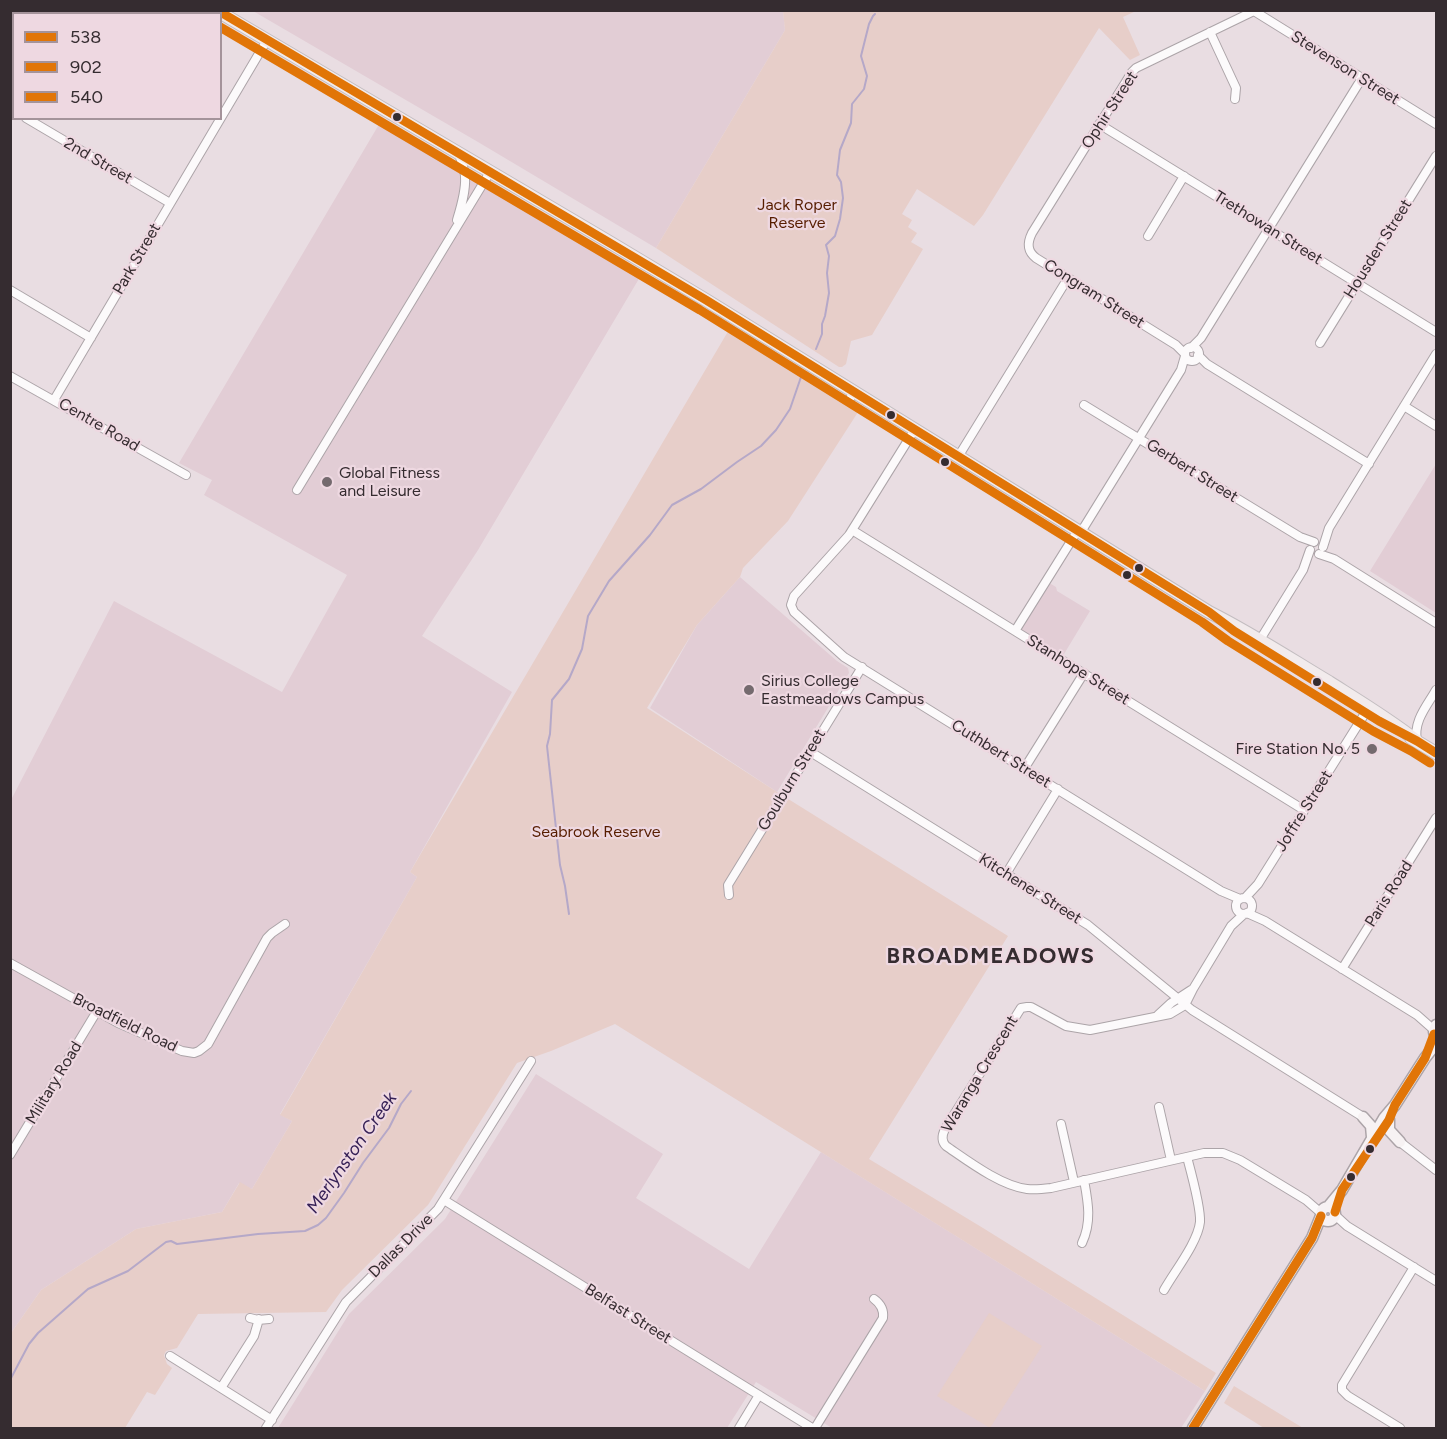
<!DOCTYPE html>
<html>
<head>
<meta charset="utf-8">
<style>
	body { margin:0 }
	#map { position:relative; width:1447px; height:1439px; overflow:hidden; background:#e9dde2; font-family:Figtree,sans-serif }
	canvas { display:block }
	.frame { position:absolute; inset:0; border:12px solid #352c30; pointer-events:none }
	.legend { position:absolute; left:12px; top:12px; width:210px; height:108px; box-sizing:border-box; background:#eed8e1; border:2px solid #a4939a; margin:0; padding:8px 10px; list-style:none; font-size:18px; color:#352c30 }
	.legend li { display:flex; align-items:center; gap:12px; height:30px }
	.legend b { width:30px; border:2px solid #a4939a }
</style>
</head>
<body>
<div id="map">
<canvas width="1447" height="1439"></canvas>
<div class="frame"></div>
<ul class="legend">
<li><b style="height:8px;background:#e17507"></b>538</li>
<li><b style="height:8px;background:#e17507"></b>902</li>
<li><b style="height:8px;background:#e17507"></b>540</li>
</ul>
</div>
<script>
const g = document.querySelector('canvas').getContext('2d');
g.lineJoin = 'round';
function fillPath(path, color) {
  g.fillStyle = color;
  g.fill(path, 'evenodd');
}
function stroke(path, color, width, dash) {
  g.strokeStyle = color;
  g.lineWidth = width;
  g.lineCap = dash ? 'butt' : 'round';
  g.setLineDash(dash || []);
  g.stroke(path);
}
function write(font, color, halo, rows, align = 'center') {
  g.font = font + ' Figtree,sans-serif';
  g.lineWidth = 4.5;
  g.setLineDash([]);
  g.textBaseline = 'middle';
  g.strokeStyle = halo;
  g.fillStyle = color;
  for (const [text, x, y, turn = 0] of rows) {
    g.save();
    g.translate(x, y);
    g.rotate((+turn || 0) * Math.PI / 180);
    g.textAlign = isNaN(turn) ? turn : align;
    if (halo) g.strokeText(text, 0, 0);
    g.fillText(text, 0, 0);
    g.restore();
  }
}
fillPath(new Path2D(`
	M783,10l2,20 -129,218 -178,-106 -225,-131z
	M381,121l3,4 69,44 187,108 -162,273 -56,86 90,56 -102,180 7,5 -137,237 12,7 -40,68 -13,-6 -17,29 -86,17 -95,61 -30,43v-533l103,-199 168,91 65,-117 -143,-80 8,-15 -33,-17z
	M1436,464v149l-66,-42z
	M740,577l97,84 11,7 1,5 -72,119 -127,-84 47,-83z
	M1046,581l10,6 1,4 33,20 -29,48 -46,-28z
	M536,1074l127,80 -27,44 113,71 72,-117 384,239 -24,37h-349l-76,-46 -29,46h-449l71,-114 96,-95z`), '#e2cdd5');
fillPath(new Path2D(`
	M783,11h353l-13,6 17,38 -10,5 -31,-32 -116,187 -9,11 -57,-37 -15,25 10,6 -4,7 9,6 -6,9 12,7 -51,86 -21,6 -5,23 -4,3h-3l-183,-119 129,-218z
	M730,328l130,81 -72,112 -45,47 -3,9 -43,48 -50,83 130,84 231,144 -139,223 114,69 233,145 -11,18 -590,-367 -64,27 -34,12 -89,142 -86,85 -16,22 -128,2 -21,34 -11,3 -2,4 3,9 5,4 -17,27 -8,-3 -22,36h-114v-95l30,-43 95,-61 86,-17 18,-30 12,7 40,-68 -12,-6 137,-238 -7,-5z
	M989,1313l53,33 -52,82 -53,-32z
	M1234,1386l69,42h-39l-40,-25z`), '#e7cec9');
stroke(new Path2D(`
	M816,349l6,-15v-10l3,-8 4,-23 -2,-20 2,-17 -3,-11 9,-9 5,-17 3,-21 -2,-16 -4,-7 3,-25 11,-27 1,-19 12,-15 3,-13 -6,-20 8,-32 4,-8 2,-2
	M569,914l-4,-28 -5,-21 -13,-119 3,-12 2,-34 17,-21 13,-30 6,-33 21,-35 41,-46 22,-30 29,-16 36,-27 24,-16 15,-16 14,-21 11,-32
	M10,1380l19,-36 9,-11 50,-44 40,-18 38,-29 5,-1 6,3 81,-10 47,-3 13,-6 8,-7 18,-25 19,-30 26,-35 12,-24 10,-13`), '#b5a8c8', 2);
const street = new Path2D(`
	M1254,11l182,113
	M1210,32l26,56 -1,11
	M10,109l4,2
	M26,118l144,85
	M1099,124l337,208
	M457,220c4,-13 9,-29 8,-43 0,-7 -4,-16 -6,-23
	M1148,236l36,-60
	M10,290l81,48
	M1320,343l116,-187
	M1185 354a7 7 0 1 1 14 0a7 7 0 1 1-14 0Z
	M1191,348l10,-10 161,-260
	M1185,354l-9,-9 -140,-87c-9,-7 -9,-15 -4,-25l100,-161 4,-4 120,-58
	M1198,355l9,9 162,100
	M10,376l176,99
	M54,400l213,-360
	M849,400l5,-8
	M1084,405l216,132 14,5
	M1404,406l32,20
	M915,429l-66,106 -55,61 -3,9 3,7 50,45 377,234 19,8
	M958,457l110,-179
	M297,490l193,-318
	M852,530l452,280
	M1081,532l100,-162 4,-14
	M1323,547l6,-19 107,-174
	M1319,554l15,5 102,64
	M1015,631l63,-101
	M1258,643l45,-73 7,-20
	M1417,741c-4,-20 10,-35 19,-51
	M809,751l279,174 104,85 171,107
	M1024,769l60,-96
	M1006,874l52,-85
	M729,895l-1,-10 134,-218
	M1245,898l13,-14 111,-177
	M1236 906a8 8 0 1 1 16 0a8 8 0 1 1-16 0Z
	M1247,913l18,8 152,94 17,15
	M1244,914l-13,12 -38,63 -8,16 -15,9 -80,16 -24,-4 -35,-19h-4l-6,1 -76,121c-3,6 -4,12 1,17 22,15 55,40 81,43 8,1 16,0 24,-1l153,-35h19l17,7 66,40 15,13
	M10,963l108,60 64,28 12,2 5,-2 9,-7 59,-106 5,-5 13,-9
	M1342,969l94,-151
	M1158,1015l13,-12 20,-13
	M1159,1107l12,53
	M1061,1124l13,58
	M1400,1142l36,28
	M10,1155l87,-144
	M444,1200l368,228
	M1335,1215l12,11 89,55
	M1082,1243c10,-21 6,-41 2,-63
	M1164,1290c10,-18 34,-48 36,-68 1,-14 -9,-50 -13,-65
	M250,1318l8,2 11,-1
	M170,1356l102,64
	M221,1388l33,-52 5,-17
	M266,1428l80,-126 92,-93 93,-148
	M739,1428l20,-33
	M815,1428l68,-110c1,-8 -2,-14 -9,-19
	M1400,1428l-52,-32 -6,-6v-5l72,-118`);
const secondary = new Path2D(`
	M1436,1025l-2,7 2,5
	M1363,1117l8,9 1,11
	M1389,1120v10l11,12
	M1321 1214a7 7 0 1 1 14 0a7 7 0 1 1-14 0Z
	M1328,1207l14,-17 42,-72 11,-13 30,-47 11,-14
	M1193,1428l119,-190 9,-22`);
const primary = new Path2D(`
	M216,10l395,233 95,57 503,312c42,21 80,46 120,70 30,19 60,37 88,59
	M1411,738l25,15`);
stroke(street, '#aca4a8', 10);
stroke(secondary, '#aca4a8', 13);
stroke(primary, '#c3bdc0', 14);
stroke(street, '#fcfafb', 8);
stroke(secondary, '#f7f2f3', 10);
stroke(primary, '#f2ebec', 12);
stroke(new Path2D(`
	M217,10l489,290 503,312 25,19 145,90 38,20 19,12`), '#e17507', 9);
stroke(new Path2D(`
	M220,27l480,283 502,312 26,19 145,90 38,20 19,12`), '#e17507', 9);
stroke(new Path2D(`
	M1335,1212l7,-22 47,-70 6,-15 30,-47 9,-24
	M1193,1428l119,-190 9,-22`), '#e17507', 9);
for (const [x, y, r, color] of [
	[397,117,5,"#352c30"],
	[891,415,5,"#352c30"],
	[945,462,5,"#352c30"],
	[327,482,6,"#746a6e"],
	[1139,568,5,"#352c30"],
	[1127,575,5,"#352c30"],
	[1317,682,5,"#352c30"],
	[749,690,6,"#746a6e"],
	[1372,749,6,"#746a6e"],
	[1370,1149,5,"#352c30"],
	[1351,1177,5,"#352c30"]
]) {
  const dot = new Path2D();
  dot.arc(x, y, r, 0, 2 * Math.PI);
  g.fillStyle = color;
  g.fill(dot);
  stroke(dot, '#eed8e1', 2);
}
write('16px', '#352c30', '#eed8e1', [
	["Stevenson Street",1345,68,32],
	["Ophir Street",1110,110,-57],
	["2nd Street",98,161,30],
	["Trethowan Street",1268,228,32],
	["Housden Street",1378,249,-58],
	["Park Street",137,259,-60],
	["Congram Street",1094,294,32],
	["Centre Road",99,425,30],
	["Gerbert Street",1192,471,32],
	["Stanhope Street",1078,670,32],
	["Cuthbert Street",1001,754,32],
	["Goulburn Street",792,780,-59],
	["Joffre Street",1304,811,-58],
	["Kitchener Street",1030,889,32],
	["Paris Road",1389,894,-58],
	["Broadfield Road",125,1023,26],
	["Waranga Crescent",980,1074,-59],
	["Military Road",54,1083,-59],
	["Dallas Drive",401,1246,-45],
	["Belfast Street",628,1314,32]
]);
write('16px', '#571d00', '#eed8e1', [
	["Jack Roper",797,205],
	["Reserve",797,223],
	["Seabrook Reserve",596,832]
]);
write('16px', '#352c30', '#eed8e1', [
	["Global Fitness",339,473],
	["and Leisure",339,491],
	["Sirius College",761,681],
	["Eastmeadows Campus",761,699],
	["Fire Station No. 5",1360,749,"right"]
], 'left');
write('italic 18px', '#352056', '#eed8e1', [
	["Merlynston Creek",352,1153,-55]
]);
g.letterSpacing = '1.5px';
write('bold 22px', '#352c30', '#eed8e1', [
	["BROADMEADOWS",991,957]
]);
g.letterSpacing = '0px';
</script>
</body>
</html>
